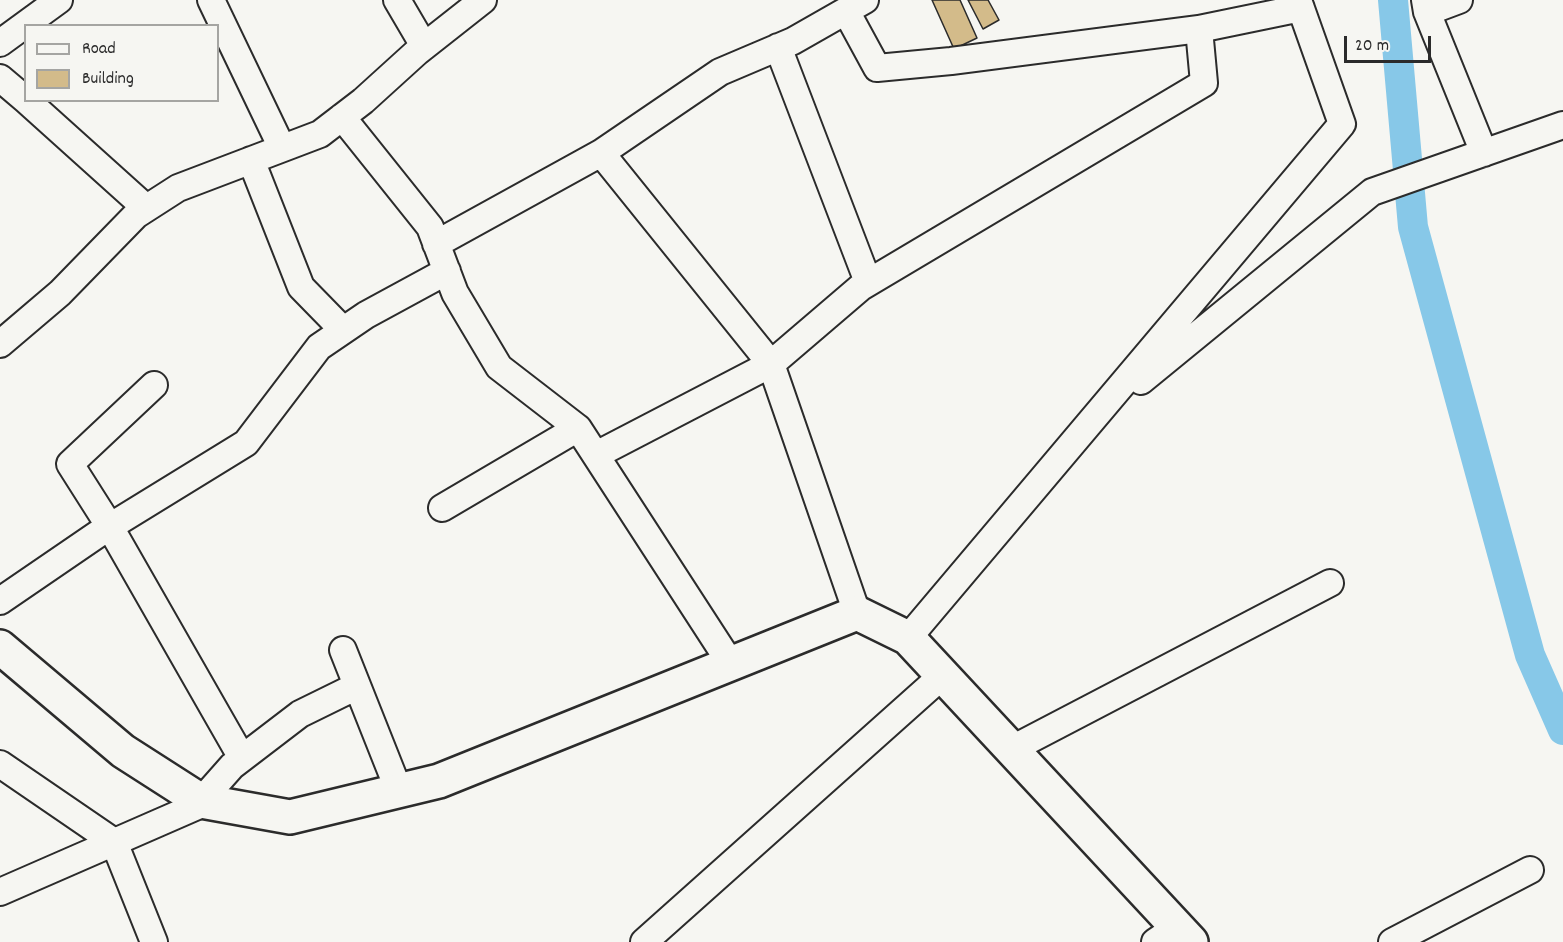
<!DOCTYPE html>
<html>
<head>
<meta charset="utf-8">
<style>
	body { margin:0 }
	#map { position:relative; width:1563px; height:942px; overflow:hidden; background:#f6f6f2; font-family:Dekko,sans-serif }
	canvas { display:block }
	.legend { position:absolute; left:24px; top:24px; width:195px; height:78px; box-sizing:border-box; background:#f6f6f2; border:2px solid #a5a5a2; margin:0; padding:8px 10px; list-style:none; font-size:18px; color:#2b2b2b }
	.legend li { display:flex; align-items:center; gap:12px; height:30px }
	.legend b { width:30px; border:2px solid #a5a5a2 }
	.scale { position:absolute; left:1344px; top:36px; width:87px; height:27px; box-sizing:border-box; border:3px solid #2b2b2b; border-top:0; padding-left:8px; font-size:18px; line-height:21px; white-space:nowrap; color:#2b2b2b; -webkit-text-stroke:4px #f6f6f2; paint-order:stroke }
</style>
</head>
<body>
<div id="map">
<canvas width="1563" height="942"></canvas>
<ul class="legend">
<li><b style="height:8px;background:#f6f6f2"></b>Road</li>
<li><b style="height:16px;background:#d3bb8a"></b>Building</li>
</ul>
<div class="scale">20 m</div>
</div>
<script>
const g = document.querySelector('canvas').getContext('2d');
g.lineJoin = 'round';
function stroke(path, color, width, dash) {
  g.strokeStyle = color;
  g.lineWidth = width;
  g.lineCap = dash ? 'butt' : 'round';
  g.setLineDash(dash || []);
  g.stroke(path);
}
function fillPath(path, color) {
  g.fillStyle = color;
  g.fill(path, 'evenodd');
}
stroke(new Path2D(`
	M1393,0l20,227 117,428 33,75`), '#87c8e8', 30);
const building = new Path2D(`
	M932,0h28l17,38 -23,11z
	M968,0h20l11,20 -16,9z`);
fillPath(building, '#d3bb8a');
stroke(building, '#2b2b2b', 1.5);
const minor = new Path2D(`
	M211,0l71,148
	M397,0l27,46
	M1425,0l2,12 57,141
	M846,11l31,57 74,-7 248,-32
	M1427,12l32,-12
	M0,43l59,-43
	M778,47l90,235
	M0,78l26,22
	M26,100l120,108
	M342,117l88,110 25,66 44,74 79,61 153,236
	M601,153l170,211 86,249
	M251,160l50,127 42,43
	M436,244l165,-91 119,-81 73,-31 72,-41
	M0,344l60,-51 76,-78 42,-27 142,-54 43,-33 54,-49 66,-52
	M1141,381l231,-189 191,-67
	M154,385l-84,79 40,63 132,231
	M596,455l175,-91 90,-77 343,-204 -5,-54 102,-21
	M442,508l136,-80
	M0,601l98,-67 148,-91 73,-96 47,-32 81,-44
	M908,638l434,-514 -44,-124
	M343,650l56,141
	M1012,749l318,-166
	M0,764l114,78 40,100
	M201,801l31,-35 68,-52 57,-28
	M0,892l204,-89
	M644,942l299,-267
	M1155,942l22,-15
	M1392,942l138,-72`);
const secondary = new Path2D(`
	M0,647l123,104 78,50 89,16 149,-36 418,-168 51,25 283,304`);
stroke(minor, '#2b2b2b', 30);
stroke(secondary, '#2b2b2b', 38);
stroke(minor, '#f6f6f2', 26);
stroke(secondary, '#f6f6f2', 33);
</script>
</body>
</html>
